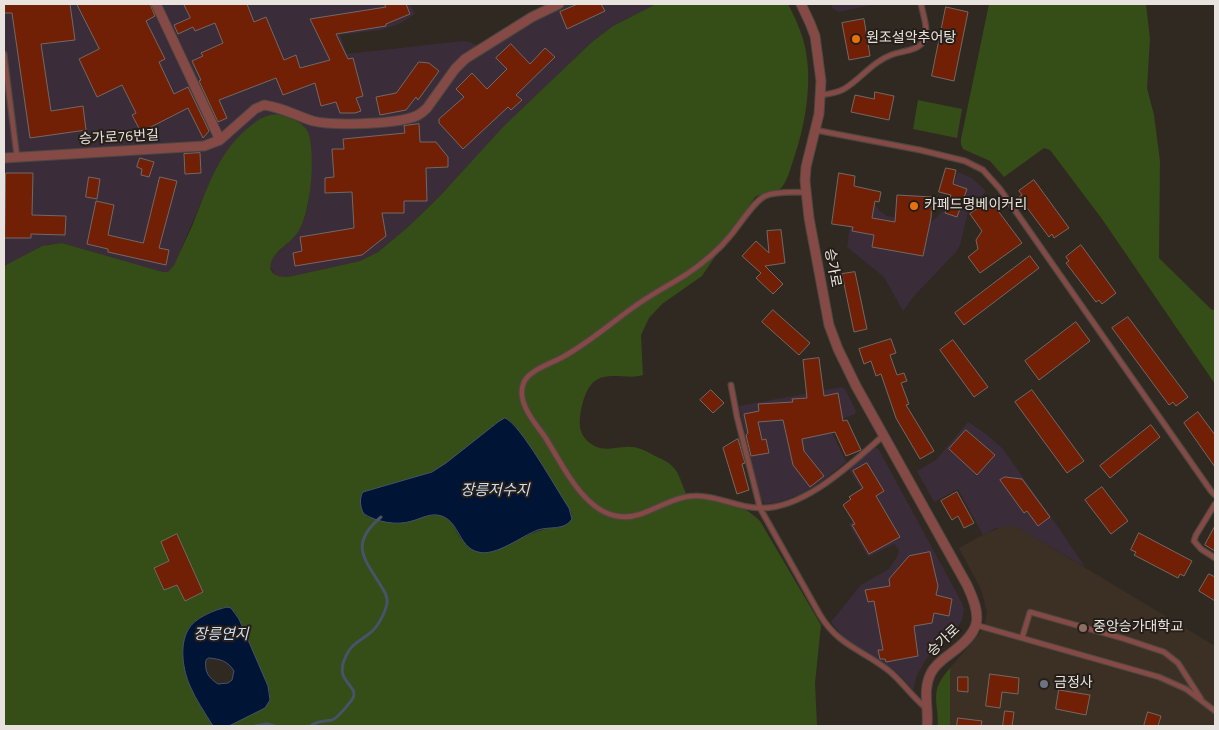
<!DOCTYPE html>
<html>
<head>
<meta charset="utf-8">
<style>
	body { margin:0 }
	#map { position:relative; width:1219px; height:730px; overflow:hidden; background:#302922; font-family:"Titillium Web",sans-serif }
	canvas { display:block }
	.frame { position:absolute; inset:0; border:5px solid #e8e3df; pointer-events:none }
</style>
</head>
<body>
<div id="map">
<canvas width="1219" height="730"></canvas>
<div class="frame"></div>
</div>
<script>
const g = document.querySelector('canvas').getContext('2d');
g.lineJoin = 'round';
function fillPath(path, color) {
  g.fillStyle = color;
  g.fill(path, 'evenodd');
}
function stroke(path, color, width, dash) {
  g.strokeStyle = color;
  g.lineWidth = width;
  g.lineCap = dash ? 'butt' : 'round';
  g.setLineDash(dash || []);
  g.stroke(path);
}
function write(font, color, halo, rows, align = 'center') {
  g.font = font + ' "Titillium Web","Noto Sans KR",sans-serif';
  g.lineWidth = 4;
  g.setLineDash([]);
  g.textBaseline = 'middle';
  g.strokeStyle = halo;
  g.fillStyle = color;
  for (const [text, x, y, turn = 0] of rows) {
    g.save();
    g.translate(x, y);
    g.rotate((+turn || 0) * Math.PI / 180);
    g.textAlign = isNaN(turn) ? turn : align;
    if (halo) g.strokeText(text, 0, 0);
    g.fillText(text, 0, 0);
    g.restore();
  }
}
fillPath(new Path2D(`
	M4,4h406l5,10 -14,9 -20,7 -41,5 7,19 116,-13 7,1 6,3 5,8 60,-36 27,-13h88l-43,22 -21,16 -29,28 -123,126 -32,31 -30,25 -18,9 -72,16h-8l-6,-3 -4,-9 2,-6 26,-27 6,-12 4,-15 2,-16v-43l-3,-17 -6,-5 -21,-9h-11l-7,2 -53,67 -35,81 -6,7h-5l-101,-29 -20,3 -38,20z
	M832,4h43l-36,8 -7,-4z
	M958,172l14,6 14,13 -18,20 -8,34 -4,7 -42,44 -11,15 -19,-34 -37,-30 7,-47 19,3 7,8 7,5 43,6 4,-2 10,-11z
	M842,387l3,2 11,22 -1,3 -22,9 -3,5 16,34 -25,20 -22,13 -21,7 -13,2 -5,-7 -21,-91z
	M968,422l18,12 17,15 53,75 29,43 -68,-40 -21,1 -13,7 -25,-46 -24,13 -17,-31 19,-11z
	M874,448h3l2,2 83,153 2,7 -2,10 -5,8 -31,31 -9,16 -4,15 -11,-13 -9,-8 -49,-31 -13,-16 30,-37 28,-16 9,-14 1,-5 -5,-6 -26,13 -19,-33 23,-14v-3l-23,-38z`), '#3b2c39');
fillPath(new Path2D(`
	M1004,526l13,1 9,5 189,114v80h-265v-58l30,-35 5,-10 2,-11 -6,-23 -22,-41 24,-13z`), '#3c3025');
fillPath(new Path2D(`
	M656,4h132c7,14 14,28 17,43 8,37 0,79 -12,114 -3,8 -6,22 -13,28 -7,6 -17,3 -25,8l-53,79 -40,28 -13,14 -8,17 2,40c-15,5 -34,-4 -48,6 -11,7 -18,38 -14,50 2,8 11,15 19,17 8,2 18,-1 26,-1 11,-1 20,4 29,9 7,3 14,6 19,12 7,7 10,27 16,30 5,2 13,0 19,1 19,3 38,8 51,22l61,104 -6,58 2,43h-588l36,-18 5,-8v-8l-31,-73 -4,-7 -8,-5c-13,3 -33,11 -39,23 -8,16 -5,41 2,56 6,14 15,27 23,40h-209v-460l38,-20 20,-3 101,29h5l6,-7c6,-14 13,-27 19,-41 14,-36 27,-76 60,-100 9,-7 18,-12 31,-8 9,3 20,7 24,16 8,22 3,81 -10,100 -7,11 -24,19 -27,31 -3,12 8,14 17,14l72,-16 18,-9 30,-25 32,-31 64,-70 88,-84 21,-16zM505,418c15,5 53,74 64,90l3,6 -11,13c-30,1 -49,20 -77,26 -7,-4 -15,-7 -21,-12 -8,-8 -8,-19 -19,-24 -14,-6 -28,5 -42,6 -11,2 -24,-4 -35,-6l-6,-22 2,-3 69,-20 14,-8 52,-42z
	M989,4h157l4,35 -3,49 7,27 6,46 -1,97 53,52 3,-1v75l-113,-165 -52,-69 -6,-2 -40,29 -14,-16 -27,-12 -2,-5v-5z
	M918,100l44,9 -5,29 -44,-9z
	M950,668v58h-12c0,-28 -9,-34 12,-58z`), '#354d16');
const water = new Path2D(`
	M505,418c15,5 53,74 64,90l3,11c-8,12 -22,7 -34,11 -17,6 -42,27 -60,22 -21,-5 -18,-34 -41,-37 -9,-1 -17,4 -25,6 -15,5 -35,1 -48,-7 -4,-6 -5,-16 -1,-22l69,-20 14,-9 52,-41z
	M227,607l4,1 8,11 29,67 2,14 -5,8 -36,18h-16c-8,-13 -17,-26 -23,-40 -7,-16 -11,-40 -2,-56 6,-12 26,-20 39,-23zM209,658c11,1 19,3 25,13l-2,9 -4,3 -10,1c-9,-6 -14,-12 -12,-24z`);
fillPath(water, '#001535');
stroke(water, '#465368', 1);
stroke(new Path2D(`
	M255,726l12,-2 8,2
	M311,726c7,-6 13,-4 21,-6 6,-2 15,-14 19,-19 9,-10 -5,-17 -8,-26 -2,-6 0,-13 3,-19 5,-12 14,-15 24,-23 8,-6 15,-20 17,-29 1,-7 -2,-12 -6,-18 -17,-28 -32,-42 0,-69`), '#465368', 3);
const building = new Path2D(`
	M4,4h66l5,36 -34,4 10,67 32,-5 3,24 -56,8 -18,-125h-7z
	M77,4h73l5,12 -9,5 19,38 -6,3 15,32 14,-7 21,44 -6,7 -15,-30 -47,24 -9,-17 4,-2 -14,-28 -25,12 -18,-38 20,-10z
	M184,4h63l7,18 12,-5 18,43 12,-5 4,13 30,-8 -20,-41 76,-12 -2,-3h22l4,10 -24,10v2l-50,8 12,25 5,-1 10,38 -7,2 5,13 -6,2h-15l-4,-11 -15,4 -6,-23 -32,12 -7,-17 -57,22 8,18 -9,4 -19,-41 2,-1 -9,-19 11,-5 -2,-3 22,-10 -8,-20 -20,8 -2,-4 -15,7 -4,-9 16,-7z
	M578,4h23l4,7 -38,18 -7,-17z
	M946,7l22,5 -14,69 -22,-5z
	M864,19l6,37 -21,4 -7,-37z
	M511,44l19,20 15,-16 10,9 -39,38 6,5 -11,10 -3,-3 -45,42 -24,-26v-4l25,-22 -8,-8 16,-16 15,16 20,-20 -11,-11z
	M419,62l10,1 10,8 -21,29 -2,-3 -10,13 -26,5 -4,-18 20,-4z
	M875,92l19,4 -5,24 -38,-8 4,-17 19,4z
	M419,124l1,18h16l12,15v10l-22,1 1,33h-23v12h-22l4,23 -24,19 -67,11 -2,-13 9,-2 -2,-14 54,-9 -2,-36 -27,1v-15l9,-1 -2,-28h12l-1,-10 62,-6 -1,-7z
	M200,153l1,20 -16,1 -1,-20z
	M140,158l14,4 -5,15 -8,-2 1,-6 -5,-2z
	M946,168l10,2 -3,14 14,5 -10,28 -12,-4 6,-18 -12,-3z
	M6,173h27l-1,42 34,1 -1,19 -34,-1v4h-26z
	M839,173l16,3 -1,10 27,6 -2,10 -4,-1 -3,17 23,4 2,-27 35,2 -1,21 -8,38 -51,-9 2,-12 -22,-4 1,-4 -21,-3z
	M89,177l11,2 -3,20 -11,-2z
	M160,177l17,4 -18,67 10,2 -3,15 -58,-13v-3l-21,-5 9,-43 18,4 -6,30 35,8z
	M1034,180l35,48 -15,10 -2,-4 -3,3 -30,-40 3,-2 -3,-4z
	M990,200l32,43 -42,30 -12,-16 10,-8 -2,-9 6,-9 -12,-17z
	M781,230l4,33 -20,3 18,18 -10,10 -17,-16 5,-5 -19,-17 14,-15 13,12 -2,-22z
	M1081,245l35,48 -14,11 -3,-4 -3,2 -30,-39 3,-2 -3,-4z
	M1030,256l9,12 -75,57 -9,-12z
	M855,272l12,57 -13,3 -12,-58z
	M773,310l37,33 -11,12 -37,-33z
	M1128,317l60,80 -12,9 -3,-4 -4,3 -57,-77z
	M1076,322l14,19 -51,39 -14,-19z
	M891,339l5,14 -6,2 7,20 7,-2 3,8 -6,2 8,21 -3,1 28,46 -14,8 -24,-41 -15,-44 -5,2 -5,-15 -7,3 -5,-15z
	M953,340l35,47 -14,10 -34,-47z
	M819,358l5,38 14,-3 5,28 4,-1 14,30 -15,6 -11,-24 -33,7 2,12 20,25 -14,11 -17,-22 -10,-45 -25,2 4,18 4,-1 3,14 -18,3 -5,-21 2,-2 -4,-19 15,-3 -1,-7 35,-2 -1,-3 15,-1 -4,-38z
	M711,390l13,13 -11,10 -13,-13z
	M1032,390l52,71 -17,12 -52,-71z
	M1198,412l17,23v32l-31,-44z
	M1151,425l9,12 -50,41 -10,-12z
	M966,430l29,25 -18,20 -28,-26z
	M738,439l7,24 -3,1 7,26 -12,4 -14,-46z
	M867,463l17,28 -8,5 24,41 -31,17 -17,-29 3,-1 -12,-19 8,-6 -2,-2 14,-9 -10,-17z
	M1005,477l17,2 28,38 -12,9 -11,-15 -3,2 -24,-33z
	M1102,487l26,34 -17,13 -26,-34z
	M957,492l17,31 -10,5 -6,-12 -6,4 -11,-19z
	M1215,526v25l-10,-6z
	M1139,533l53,28 -8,15 -4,-2 -2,4 -44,-23 2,-3 -5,-2z
	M177,534l26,58 -18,9 -8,-16 -13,5 -10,-22 15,-7 -8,-19z
	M930,552l8,34 -2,9 16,4 -3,17 -15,-3 -2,10 -18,3 4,30 -32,6 -1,-3h-5l-2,-9h5l-9,-49 -6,1 -3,-12 25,-4 -1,-7 20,-23z
	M1209,574l6,3v24l-16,-10z
	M990,674l29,4 -1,16 -16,-2 -2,16 -14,-2z
	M958,677h10v15l-10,-1z
	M1059,690l31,5 -4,20 -30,-6z
	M1005,711l9,1 -2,14h-9z
	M1148,712l13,4 -3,10h-14z
	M958,718l24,3 -1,5h-24z`);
fillPath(building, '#712006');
stroke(building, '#736864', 1);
const service = new Path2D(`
	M4,54l13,103
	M821,95c8,-1 16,-2 23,-6 17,-10 28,-27 47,-34 10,-4 26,-4 32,-13 7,-10 0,-27 -2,-38
	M815,130l105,20 45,11 18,9 17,19 211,302 4,4
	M805,192c-12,1 -29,-1 -40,4 -12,6 -26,30 -35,40 -12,15 -27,27 -43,38 -16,10 -33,19 -49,30 -26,18 -49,39 -77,54 -11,6 -31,12 -37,24 -9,19 11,41 21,55 21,33 47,94 96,77 17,-6 36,-18 54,-18 22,-1 42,12 64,12 45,2 93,-45 125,-73
	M731,385l6,32 23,91 60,107c19,31 41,34 68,55 14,11 24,27 38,38
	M1215,504l-19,31 -2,6 7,8 14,9
	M976,625l183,52 27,12 29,22
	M1022,638l8,-26 95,27 39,13 14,11 23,36`);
const minor = new Path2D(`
	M156,4l64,136
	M801,4l9,19 5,13 6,45 -2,33 -13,53 -1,14 4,37 20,107 9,24 18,37 111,199c16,34 14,46 -17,69 -7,5 -15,11 -19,19 -9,17 -2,35 -4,53
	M4,158l200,-12 16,-6 35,-31 9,-4c17,2 33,11 49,16 19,5 77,3 97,-3 7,-1 12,-5 17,-10l28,-39 10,-10 67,-42 27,-13`);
stroke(service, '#4d4740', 7);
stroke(minor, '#4d4740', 11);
stroke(service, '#854a46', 4.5);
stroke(minor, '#854a46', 9);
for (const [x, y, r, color] of [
	[856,39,5,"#e8710a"],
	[914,206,5,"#e8710a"],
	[1083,628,5,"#8d6e63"],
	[1044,684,5,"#6b7280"]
]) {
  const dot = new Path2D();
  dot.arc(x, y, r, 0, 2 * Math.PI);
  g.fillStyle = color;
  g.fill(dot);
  stroke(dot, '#261f19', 2);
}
write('14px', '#e8e3df', '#261f19', [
	["원조설악추어탕",866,39],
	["카페드명베이커리",924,206],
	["중앙승가대학교",1093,628],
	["금정사",1054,684]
], 'left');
write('14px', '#e8e3df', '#261f19', [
	["승가로76번길",119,138,-3],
	["승가로",832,268,80],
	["승가로",944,641,-43]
]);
write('italic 15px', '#d0def1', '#261f19', [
	["장릉저수지",495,491],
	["장릉연지",221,635]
]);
</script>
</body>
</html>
